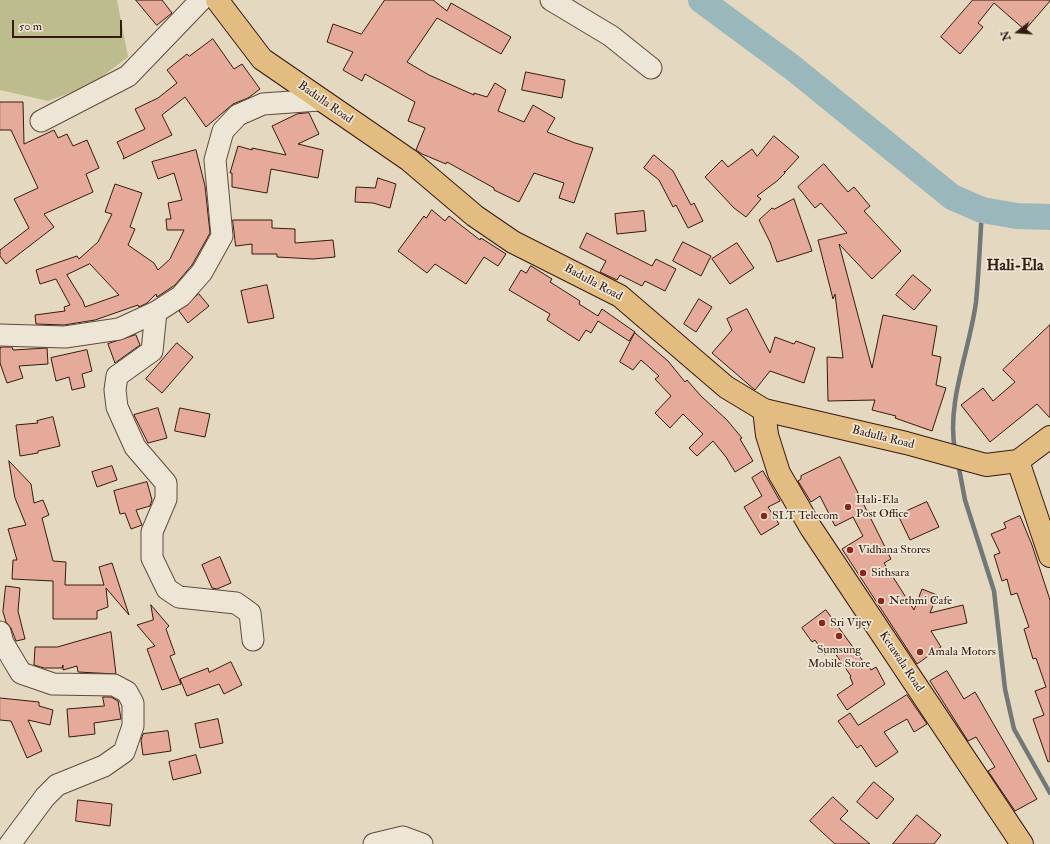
<!DOCTYPE html>
<html>
<head>
<meta charset="utf-8">
<style>
	body { margin:0 }
	#map { position:relative; width:1050px; height:844px; overflow:hidden; background:#e4d8c0; font-family:"IM FELL Double Pica",serif }
	canvas { display:block }
	.north { position:absolute; left:998px; top:12px; width:40px; height:40px; -webkit-text-stroke:3px #ede6d6; paint-order:stroke; rotate:253deg; font-size:11px; font-weight:700; line-height:16px; text-align:center; color:#371a0f }
	.north::after { content:''; display:block; margin:auto; width:14px; height:18px; background:#371a0f; clip-path:polygon(50% 0,100% 100%,50% 72%,0 100%) }
	.scale { position:absolute; left:12px; top:20px; width:110px; height:18px; box-sizing:border-box; border:2px solid #371a0f; border-top:0; padding-left:5px; font-size:12px; line-height:14px; white-space:nowrap; color:#371a0f; -webkit-text-stroke:3px #ede6d6; paint-order:stroke }
</style>
</head>
<body>
<div id="map">
<canvas width="1050" height="844"></canvas>
<div class="north">N</div>
<div class="scale">50 m</div>
</div>
<script>
const g = document.querySelector('canvas').getContext('2d');
g.lineJoin = 'round';
function fillPath(path, color) {
  g.fillStyle = color;
  g.fill(path, 'evenodd');
}
function stroke(path, color, width, dash) {
  g.strokeStyle = color;
  g.lineWidth = width;
  g.lineCap = dash ? 'butt' : 'round';
  g.setLineDash(dash || []);
  g.stroke(path);
}
function write(font, color, halo, rows, align = 'center') {
  g.font = font + ' "IM FELL Double Pica",serif';
  g.lineWidth = 3.5;
  g.setLineDash([]);
  g.textBaseline = 'middle';
  g.strokeStyle = halo;
  g.fillStyle = color;
  for (const [text, x, y, turn = 0] of rows) {
    g.save();
    g.translate(x, y);
    g.rotate((+turn || 0) * Math.PI / 180);
    g.textAlign = isNaN(turn) ? turn : align;
    if (halo) g.strokeText(text, 0, 0);
    g.fillText(text, 0, 0);
    g.restore();
  }
}
fillPath(new Path2D(`
	M0,0h117l11,57 -37,28 -43,16 -48,-11z`), '#bcbc8d');
stroke(new Path2D(`
	M955,450c-9,-47 15,-101 21,-148 3,-31 4,-62 6,-92
	M958,463l7,37 29,91 11,98 9,40 36,64`), '#727877', 4.5);
stroke(new Path2D(`
	M701,0l92,68 159,129 30,13 35,6 33,1`), '#9ab7bc', 26);
const building = new Path2D(`
	M136,0h26l10,13 -15,12z
	M385,0h48l14,11 4,-8 60,34 -10,17 -64,-36 -30,44 22,13 45,20v-2l13,4 8,-14 11,7 -8,21 26,11 9,-17 22,13 -8,14 28,11 18,5 -19,55 -15,-5 5,-15 -30,-10 -15,29 -25,-12v-2l-47,-26 -1,2 -24,-10 -6,-4 9,-22 -17,-7 7,-19 -50,-28 -3,7 -19,-11 10,-18 -26,-10 6,-18 28,10z
	M973,0h77v1l-25,29 -31,-27 -16,20 5,4 -23,27 -19,-17z
	M213,39l21,30 8,-5 18,25 -12,9 -15,6 -27,23 -21,-30 -23,18 10,20 -49,24 1,-2 -7,-15 28,-13 -10,-20 23,-11 19,-15 -10,-13 20,-16 2,2z
	M526,72l39,8 -3,18 -40,-8z
	M0,102h23l1,42 30,-14 4,8 9,-4 6,12 14,-6 12,28 -13,6 7,18 -49,22 10,13 -48,37 -6,-8v-6l29,-22 -15,-29 24,-11 -27,-58h-11z
	M309,113l10,21 -21,10 25,6 -5,28 -47,-9 -4,24 -35,-6v-14h-2l8,-27 14,4v-2l34,7 -14,-29 25,-12z
	M774,136l25,21 -14,15 -1,-1 1,2 -8,8 -20,15 4,3 -15,18 -12,-9 -29,-31 17,-17 6,7 24,-18 5,7z
	M196,150l9,36 5,47 -18,32 -17,20 -18,12 -1,-3 -9,9 -8,4 -1,-2 -43,15 -31,5 -28,-1 -1,-9 30,-4 -1,-4 6,-2 -14,-26 -16,5 -4,-14 41,-14 2,3 19,-17 14,-28 -7,-2 10,-28 27,9 -12,34 5,2 -7,16 26,18 4,7 12,-11 14,-29h-17l-1,-11h5l-3,-16 14,-3 -8,-27 -16,6 -6,-17zM90,264l29,31 -34,12 -2,-6 -16,-26z
	M654,155l19,16 18,34 3,-2 9,18 -15,7 -12,-23 -3,2 -14,-27 -15,-12z
	M824,164l24,28 6,-5 16,19 -6,5 37,40 -29,28 -33,-35 33,124 11,-53 54,11 -5,29 9,2 -5,28 10,3 -14,43 -37,-13 1,-2 -24,-6 3,-10 -47,1 -1,-44 16,1 -8,-64 -2,5 -15,-59 29,-7 -26,-30 -6,5 -17,-21z
	M378,178l18,6 -6,24 -17,-5 -18,-1 1,-15 19,1z
	M794,199l18,52 -35,11 -7,-20 -11,-22 13,-12 2,1z
	M432,210l13,11 4,-5 31,24 1,-2 25,16 -8,12 -14,-9 -18,27 -31,-20 -8,9 -29,-22 26,-35 2,2z
	M644,211l2,20 -29,3 -2,-20z
	M233,220h39v8l23,1v14l38,-3 2,17 -22,2 -36,-2v-3h-25v-10l-16,2z
	M587,233l65,33 4,-7 20,10 -11,22 -20,-10 -3,5 -22,-11 -3,5 -17,-8 6,-11 -26,-13z
	M683,242l28,14 -10,20 -28,-15z
	M737,243l17,25 -24,16 -18,-25z
	M531,266l21,13 -2,3 30,19 -1,3 19,12 4,-7 33,23 -6,9 -31,-20 -7,12 -5,-3 -7,11 -32,-21 3,-6 -41,-24 12,-20 5,3z
	M913,275l18,15 -17,20 -18,-15z
	M267,285l7,33 -26,5 -7,-32z
	M199,294l10,12 -21,17 -9,-12z
	M699,299l13,8 -16,25 -12,-8z
	M747,309l23,44 5,-16 19,7 2,-3 19,7 -11,35 -34,-12 -15,19 -43,-37 20,-23 -5,-11z
	M1050,325v93l-13,-14 -47,38 -29,-37 22,-17 10,13 22,-19 -12,-12z
	M635,333l33,28 17,21 2,-2 14,16 26,24 15,18 -2,1 13,22 -18,11 -9,-15 -13,-16 -16,15 -8,-8 14,-14 -20,-20 -13,14 -15,-15 16,-17 -16,-17 4,-3 -18,-16 -8,10 -13,-8z
	M136,335l4,10 -25,18 -7,-19z
	M177,343l16,14 -31,36 -16,-14z
	M3,347h9l1,3 34,-2 1,16 -29,2 4,12 -16,5 -7,-20v-15z
	M87,350l5,21 -10,3 3,13 -13,3 -3,-13 -13,4 -5,-23z
	M158,408l9,30 -19,5 -14,-28z
	M180,408l30,6 -5,23 -30,-6z
	M53,417l7,29 -22,5v2l-18,3 -4,-31 22,-2 -1,-2z
	M840,457l51,102 -7,4 30,47 8,-21 15,6 -7,18 33,-8 4,18 -36,8 10,16 -24,17 -75,-115 21,-13 -10,-19 -18,9 -15,-30 -9,6 -13,-21 3,-2v-3z
	M9,461l22,23 3,19 9,-3 6,15 -7,3 11,43 13,1 -1,23h39l-5,-18 13,-4 17,52 -23,-27 2,19 -11,4v8h-44v-38l-41,-2 1,-19h4l-9,-31 18,-4 -11,-27z
	M112,466l5,14 -20,7 -5,-15z
	M763,471l17,30 -12,6 11,17 -18,11 -17,-28 18,-11 -10,-18z
	M147,482l5,18 -2,6 -14,4 6,15 -11,4 -6,-16 -5,1 -6,-23z
	M927,502l12,25 -29,13 -12,-25z
	M1020,516l12,29 18,55v161l-2,1 -15,-43 11,-4 -9,-24 11,-4 -10,-29 -3,1 -9,-30 5,-2 -12,-34 -6,2 -4,-16 -5,2 -8,-26 6,-2 -9,-19 15,-6 -2,-5z
	M220,557l11,26 -14,6 -5,-1 -10,-23z
	M6,586l14,2 -2,23 7,28 -9,2 -5,-13 -5,-6 -3,-10z
	M151,605l18,21 -3,3 9,25 -5,2 11,28 -19,6 -15,-41 8,-3 -18,-21 16,-5z
	M826,610l42,58 1,-1 2,3 5,-3 9,17 -38,26 -10,-15 16,-11 -3,-7 1,-1 -19,-27 -7,6 -10,-15 -3,2 -10,-14z
	M111,632l5,42 -38,-2 -1,-6 -14,4v-5l-1,3h-18l-10,-3 1,-18h22z
	M231,662l11,23 -18,9 -5,-10 -32,12 -7,-17 28,-11 1,4z
	M947,671l17,28 11,-7 62,107 -22,12 -27,-40 7,-4 -19,-30 -8,4 -38,-60z
	M907,695l20,29 -13,8 -7,-13 -23,13 14,20 -22,15 -15,-22 -4,3 -19,-27 12,-8 8,12z
	M103,697h8l7,4 3,18 -27,4 1,11 -26,3 -2,-28 37,-3z
	M0,698l39,4v4l14,4 -3,15 -22,-5 14,31 -15,7 -16,-37 -11,-1z
	M218,719l5,24 -23,5 -5,-24z
	M168,731l3,20 -28,4 -2,-15 2,-6z
	M196,755l5,18 -28,7 -4,-18z
	M874,782l20,17 -17,20 -20,-17z
	M833,797l15,14 -8,8 30,25h-35l-25,-23z
	M78,800l34,4 -2,22 -34,-5z
	M917,815l24,20 -7,9h-41z`);
fillPath(building, '#e5aa99');
stroke(building, '#371a0f', 1);
const minor = new Path2D(`
	M551,0l60,36 40,32
	M41,121l87,-45 73,-76
	M156,312l-4,39 -35,25 -2,14 2,17 18,40 31,36v16l-14,33v26l15,31 12,8 57,6 14,10 3,27
	M0,335l65,2 54,-8 37,-17 25,-16 21,-24 20,-36 -7,-76 8,-29 15,-16 25,-11 56,-4
	M0,632l3,11 18,30 32,11 61,1 13,7 6,11v23l-9,26 -20,14 -47,19 -12,12 -35,47
	M374,844l29,-7 19,7`);
const major = new Path2D(`
	M764,410l3,25 12,38 32,55 211,316`);
const highway = new Path2D(`
	M217,0l45,59 147,101 66,56 38,26 107,54 106,91 38,23 142,33 80,22 32,-4 32,-24
	M1018,461l32,95`);
stroke(minor, '#624a3b', 23);
stroke(major, '#371a0f', 24);
stroke(highway, '#371a0f', 24);
stroke(minor, '#ede6d6', 21);
stroke(major, '#e2bc80', 22);
stroke(highway, '#e2bc80', 22);
for (const [x, y, r, color] of [
	[848,507,4,"#8f2418"],
	[764,516,4,"#8f2418"],
	[850,550,4,"#8f2418"],
	[863,573,4,"#8f2418"],
	[881,601,4,"#8f2418"],
	[822,623,4,"#8f2418"],
	[839,636,4,"#8f2418"],
	[920,652,4,"#8f2418"]
]) {
  const dot = new Path2D();
  dot.arc(x, y, r, 0, 2 * Math.PI);
  g.fillStyle = color;
  g.fill(dot);
  stroke(dot, '#ede6d6', 1.5);
}
write('12px', '#371a0f', '#ede6d6', [
	["Badulla Road",325,103,35],
	["Badulla Road",593,283,28],
	["Badulla Road",883,438,14],
	["Ketawala Road",901,662,56]
]);
write('12px', '#371a0f', '#ede6d6', [
	["Hali-Ela",856,500],
	["Post Office",856,514],
	["SLT Telecom",772,516],
	["Vidhana Stores",858,550],
	["Sithsara",871,573],
	["Nethmi Cafe",889,601],
	["Sri Vijey",830,623],
	["Sumsung",839,650,"center"],
	["Mobile Store",839,664,"center"],
	["Amala Motors",928,652]
], 'left');
write('bold 16px', '#371a0f', '#ede6d6', [
	["Hali-Ela",1015,267]
]);
</script>
</body>
</html>
